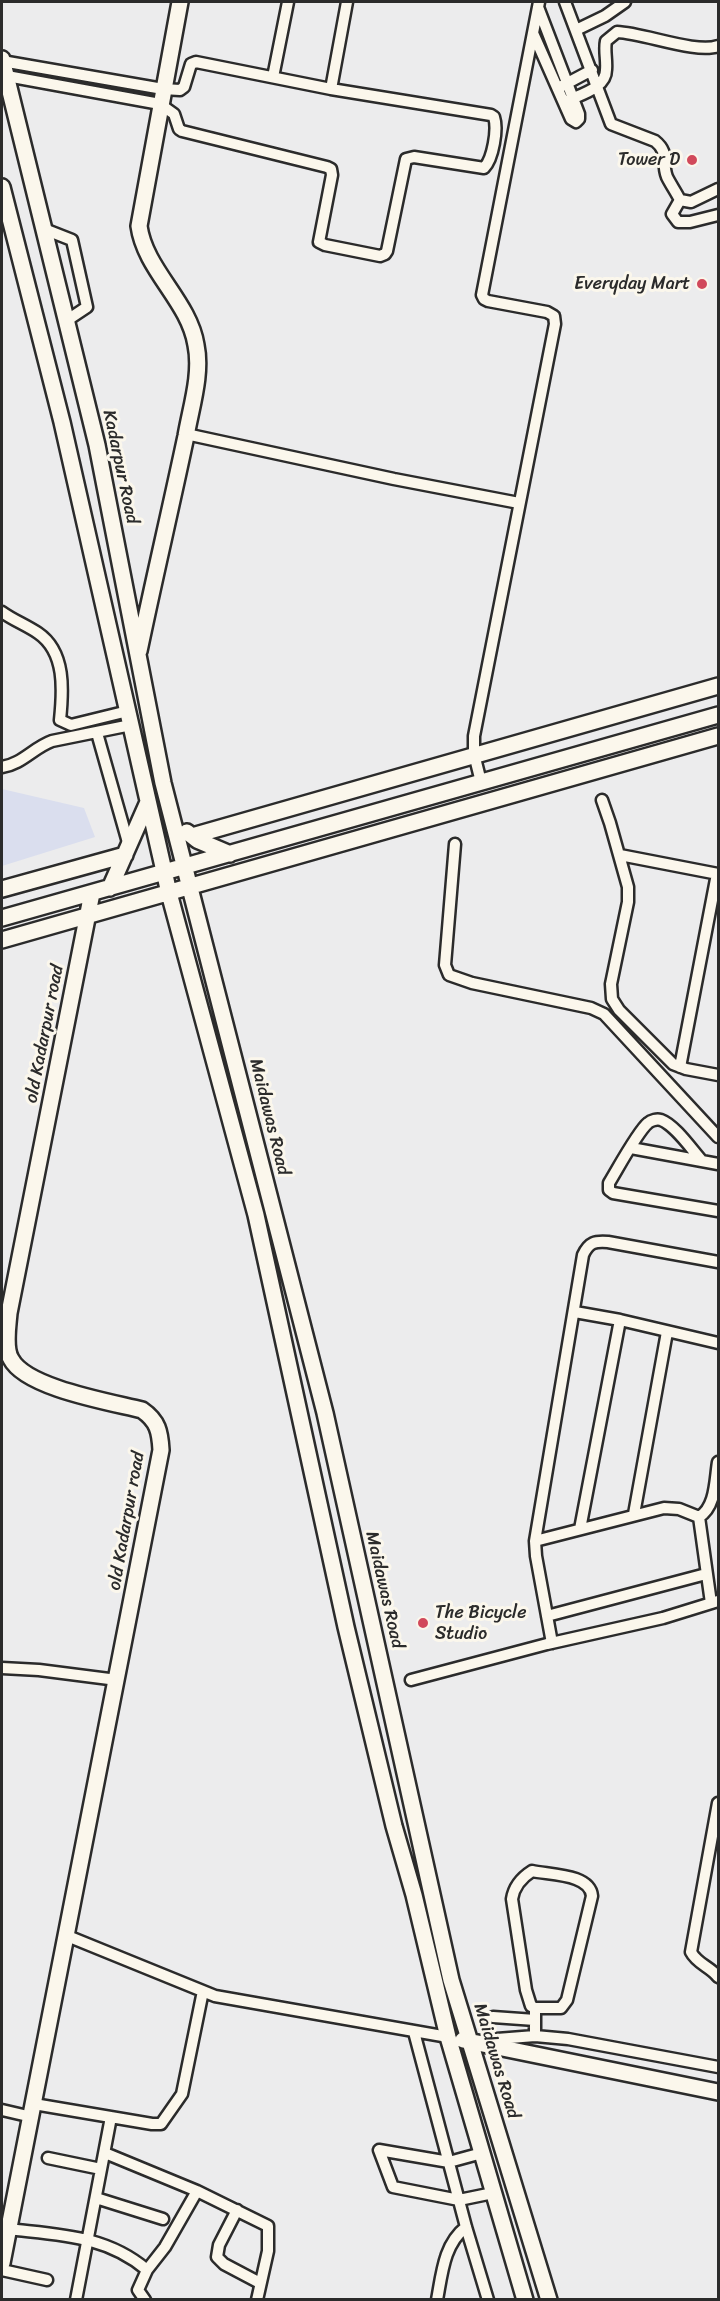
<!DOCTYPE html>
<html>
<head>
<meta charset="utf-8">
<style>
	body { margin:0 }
	#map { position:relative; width:720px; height:2301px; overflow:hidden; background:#ececed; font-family:Sriracha,sans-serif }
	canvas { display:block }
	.frame { position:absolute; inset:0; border:3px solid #2b2b2b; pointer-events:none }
</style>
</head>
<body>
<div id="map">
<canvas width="720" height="2301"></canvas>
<div class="frame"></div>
</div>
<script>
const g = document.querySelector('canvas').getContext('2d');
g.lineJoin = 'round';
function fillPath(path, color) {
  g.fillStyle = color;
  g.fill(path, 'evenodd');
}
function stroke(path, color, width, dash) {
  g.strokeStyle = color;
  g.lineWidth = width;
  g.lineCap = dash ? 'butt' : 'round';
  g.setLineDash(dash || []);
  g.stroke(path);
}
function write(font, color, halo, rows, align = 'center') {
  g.font = font + ' Sriracha,sans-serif';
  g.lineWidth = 6;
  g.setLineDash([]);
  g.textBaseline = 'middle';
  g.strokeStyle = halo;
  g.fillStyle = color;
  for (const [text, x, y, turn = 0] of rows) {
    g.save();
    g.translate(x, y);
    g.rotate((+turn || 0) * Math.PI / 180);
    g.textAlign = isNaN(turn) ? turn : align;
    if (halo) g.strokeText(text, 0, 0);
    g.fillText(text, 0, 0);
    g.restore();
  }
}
fillPath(new Path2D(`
	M2,789l82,19 11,29 -93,29z`), '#dadeee');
const street = new Path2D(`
	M565,2l46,122 44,17c15,12 6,21 12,36 4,8 9,15 13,23l11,2 27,-13
	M576,30l29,-14 20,-14
	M533,33l38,86 5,3 3,-3v-5l-41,-107
	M2,61l161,28 17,1 4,-3 7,-23 5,-2 135,27 160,26 3,2c4,12 -1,42 -10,51l-70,-11 -8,2 -19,92 -2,3 -5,2 -55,-11 -6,-3 13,-67 -1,-6 -4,-2 -145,-36 -3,-2 -5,-15 -14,-10 -153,-28
	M273,77l15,-75
	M560,87l32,-17
	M331,89l16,-87
	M567,101c14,-7 39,-13 39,-31 1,-10 -2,-20 0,-29l11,-9c27,1 79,22 101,14
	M680,200l-8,14 6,8h12l28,-7
	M44,229l28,11 15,67 -21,14
	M186,434l208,45 125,24
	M2,612c11,8 24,13 36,21 28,19 25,58 22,87l11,5 57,-14
	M97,733l32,113
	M2,767c20,-3 31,-19 50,-26l79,-16
	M481,782l-7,-28v-18l81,-412 -1,-8 -7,-4 -59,-11 -4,-2 -2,-4 57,-293
	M602,800l8,23 18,64v15l-17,82 1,15 7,11 54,54 13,5 32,6
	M455,844l-10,121 4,10 23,8 119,25 13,6 114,123
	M620,855l98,19
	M680,1067l37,-193
	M631,1148l87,16
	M702,1161c-10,-11 -27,-36 -41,-41 -4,-1 -10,0 -13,3 -10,8 -31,47 -39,60v7l4,3 105,18
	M575,1312l45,8 98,23
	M634,1514l33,-182
	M699,1517l12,86
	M699,1517c17,-10 16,-37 19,-55
	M580,1529l40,-209
	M535,1541l129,-33 15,1 20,8
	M547,1616l159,-42
	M552,1643l-16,-87 -1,-15 48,-286c6,-13 12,-14 25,-13l110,20
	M2,1668l37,2 78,10
	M411,1680l136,-36 116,-26 55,-17
	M718,1803l-27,149c6,12 20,15 27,25
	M65,1935l150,61 233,41
	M535,2008h26l6,-8 25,-104c-2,-22 -41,-21 -60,-25 -11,7 -18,15 -20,28l14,91 5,16 4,2v28
	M493,2017l42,3
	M414,2032l52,195 22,73
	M497,2039l38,-3 33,3 150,28
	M34,2104l118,20h9l21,-30 21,-103
	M2,2110l30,7
	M105,2153l92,38 71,35v25l-11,49
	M482,2153l-33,9 -70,-12 14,37 66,13 34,-7
	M48,2158l53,11
	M96,2198l67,21
	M237,2210l-18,35 -2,12 7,7 36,19
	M8,2229c51,6 98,6 139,41
	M2,2270l45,10
	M76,2300l35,-183
	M145,2300l-7,-10 9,-20 18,-23 32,-56
	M437,2300c5,-27 7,-56 29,-73`);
const secondary = new Path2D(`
	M2,59l95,386 66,338 162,630 126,567 98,320
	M2,187l60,235 107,471 87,322 90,412 48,199 20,69 34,142 77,263
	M139,651c15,-72 32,-144 47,-215 5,-29 16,-62 10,-91 -7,-44 -51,-75 -57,-119l41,-224
	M187,832l10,8 33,14
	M192,836l526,-150
	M110,888l38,-86
	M2,889l123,-34
	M2,918l716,-203
	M2,940l716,-204
	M463,2040l255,52
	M2,2263l159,-813c-1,-18 -3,-29 -19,-40 -32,-8 -116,-22 -131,-51 -7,-11 -3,-33 -2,-46l83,-420`);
stroke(street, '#2b2b2b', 15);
stroke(secondary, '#2b2b2b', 20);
stroke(street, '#fbf7ec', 10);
stroke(secondary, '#fbf7ec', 15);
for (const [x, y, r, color] of [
	[692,160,6,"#d1495b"],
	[702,284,6,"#d1495b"],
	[423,1623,6,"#d1495b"]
]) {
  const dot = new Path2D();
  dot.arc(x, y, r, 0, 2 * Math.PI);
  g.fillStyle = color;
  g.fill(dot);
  stroke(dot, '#fbf7ec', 2);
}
write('18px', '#2b2b2b', '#fbf7ec', [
	["Tower D",680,160],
	["Everyday Mart",690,284],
	["The Bicycle",435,1613,"left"],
	["Studio",435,1634,"left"]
], 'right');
write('18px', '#2b2b2b', '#fbf7ec', [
	["Kadarpur Road",120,467,78],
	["old Kadarpur road",45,1034,-79],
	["Maidawas Road",269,1117,76],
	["old Kadarpur road",127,1521,-80],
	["Maidawas Road",384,1590,77],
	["Maidawas Road",496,2061,73]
]);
</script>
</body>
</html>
